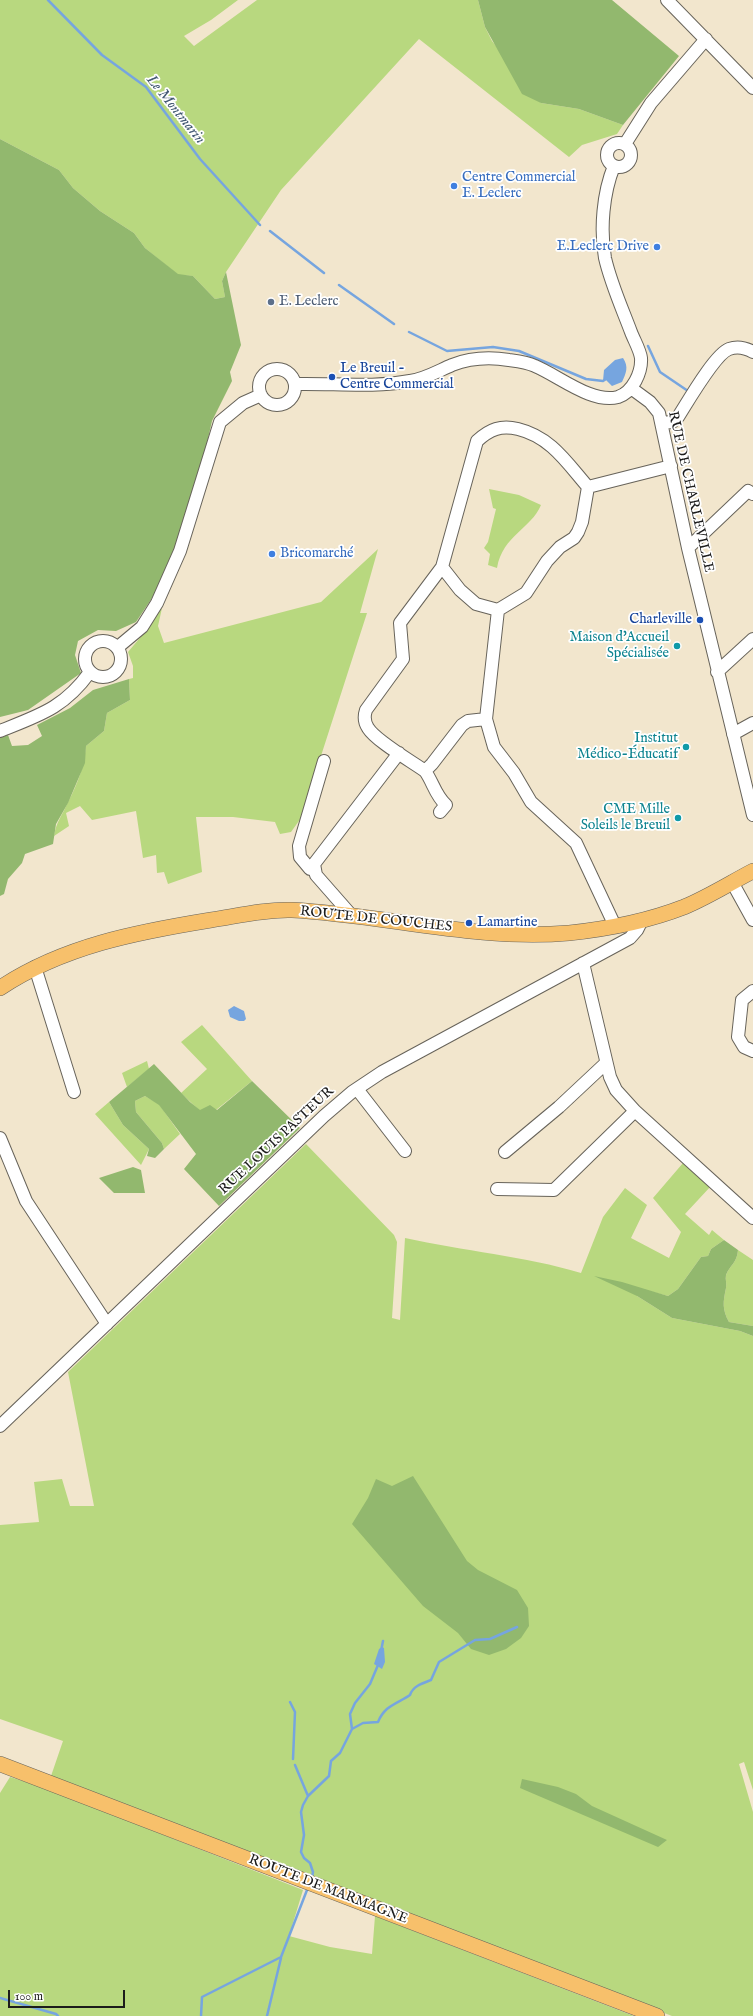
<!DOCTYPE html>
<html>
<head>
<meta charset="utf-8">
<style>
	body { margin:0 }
	#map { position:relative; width:753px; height:2016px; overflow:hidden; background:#f2e6cd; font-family:"IM FELL English",serif }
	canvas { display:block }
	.scale { position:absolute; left:8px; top:1990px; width:117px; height:18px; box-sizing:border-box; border:2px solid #1c1c1c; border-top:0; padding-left:5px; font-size:12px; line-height:14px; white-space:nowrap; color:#1c1c1c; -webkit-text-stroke:3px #fff; paint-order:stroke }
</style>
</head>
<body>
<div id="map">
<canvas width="753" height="2016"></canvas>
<div class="scale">100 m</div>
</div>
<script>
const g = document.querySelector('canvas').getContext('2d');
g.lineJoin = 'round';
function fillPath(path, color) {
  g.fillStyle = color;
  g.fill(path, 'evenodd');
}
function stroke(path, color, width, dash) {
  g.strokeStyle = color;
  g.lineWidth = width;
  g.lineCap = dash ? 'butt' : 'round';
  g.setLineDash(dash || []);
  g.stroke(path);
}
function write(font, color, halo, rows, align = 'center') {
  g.font = font + ' "IM FELL English",serif';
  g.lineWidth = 3.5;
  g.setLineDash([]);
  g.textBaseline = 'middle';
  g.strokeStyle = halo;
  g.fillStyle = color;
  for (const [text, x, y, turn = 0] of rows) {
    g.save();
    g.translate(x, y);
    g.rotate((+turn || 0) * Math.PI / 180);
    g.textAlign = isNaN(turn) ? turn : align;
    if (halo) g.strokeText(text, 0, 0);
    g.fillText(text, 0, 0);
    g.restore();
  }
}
fillPath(new Path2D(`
	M0,0h238l-27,20 -27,16 10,10 63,-46h221l7,27 7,14 49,62 38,6 44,16 -6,9 -35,11 -13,12 -150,-118 -138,151 -55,82 -4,9 3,16 -10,2 -22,-23 -15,-1 -33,-27 -11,-15 -34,-22 -27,-23 -14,-18 -59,-31z
	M489,489l30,6 22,10c-10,24 -38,30 -44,63l-9,-3 2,-11 -6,-6 4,-6 8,-33 -3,-1z
	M378,549l-18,64h7l-66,205 -10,14 -11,2 -5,-12 -42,-5h-37l6,55 -34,12 -4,-12 -7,1 -1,-18 -13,3 -7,-47 -44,9 -12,-14 -14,7 3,13 -15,10c2,-14 9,-22 14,-34 10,-19 16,-36 18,-56l18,-15 3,-18 23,-13 -1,-21 4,-1v-12l-5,-14 16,-19 18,-25 -4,18 6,17 157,-41z
	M202,1025l50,56 -36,29 -16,1 -19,-18 26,-24 -26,-27z
	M147,1061l2,8 -22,18 -5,-14z
	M145,1096l14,8 21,30 -16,15 -2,-6 -26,-31 -1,-11z
	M109,1102l14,23 26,24 -8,16 -46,-51z
	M306,1144l88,91 3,7 -5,76 8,2 5,-82c58,13 120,18 176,35l22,-56 22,-29 22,17 -16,33 38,20 12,-26 -28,-34 30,-35 28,23 -26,28 24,21 3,-5 12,10 -13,9 -3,7 -7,1 -23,32 -10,7 -19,-5 -12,5 35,22 68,13 13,5v454l-9,-28 -5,2 14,48v204h-81l-621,-240 12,-35 -63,-22v-194l39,-3 -5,-40 28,-3 8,27h24l-26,-134z
	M738,1250l15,10v66l-24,-4c-7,-13 -6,-20 -3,-34 1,-4 -1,-9 0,-13 4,-10 11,-12 12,-25z
	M10,1777l35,11 258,102 -14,46 41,11 42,7 3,-38 259,100h-634v-223z`), '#b8d87f');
fillPath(new Path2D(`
	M478,0h134l67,56 -56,69 -44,-16 -38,-6 -19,-9 -37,-67z
	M0,139l59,31 14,18 27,23 34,22 11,15 33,26 15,2 22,23 10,-2 -3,-16 4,-9 15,73 -11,27 2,9 -20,40 -7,31 -31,100 -20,43 -18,27 -20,9 -18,-1 -20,11 -3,14 6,18 -53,37 -28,7z
	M129,679l1,21 -23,13 -3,18 -18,15 -1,17 -17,40 -12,21 -3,20 -28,10 -3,9 -14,16 -4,15 -4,2v-158l8,-3 4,11 16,-1 14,-9 -5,-11 33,-17 23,-18z
	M154,1064l36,38 10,8 10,-5 7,5 35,-29 48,47 -81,78 -35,-37 12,-15 -37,-49 -14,-9 -10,5 1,11 26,31 2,6 -9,9 -8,-2 2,-7 -26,-24 -14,-23z
	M133,1167l8,3 4,23h-31l-15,-15z
	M724,1240l14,10c-1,13 -8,15 -12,25 -1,4 1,9 0,13 -3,14 -4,21 3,34l24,4v10l-13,-5 -68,-13 -35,-22 -43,-20 28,6 46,14 10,-7 23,-32 7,-1 3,-7z
	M413,1476l54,85 11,9 39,20 11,18 1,18 -8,12 -15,11 -17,6 -18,-6 -13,-16 -35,-27 -71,-82 16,-26 8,-19 16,7z
	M522,1779l36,8 18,7 16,12 75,34 -9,7 -138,-59z`), '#92b86e');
fillPath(new Path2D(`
	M623,358c6,9 3,15 -1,24l-10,4 -6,-6 -3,1 1,-11 11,-10z
	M234,1006l10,5 2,8 -2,2h-5l-9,-4 -2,-7z
	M382,1647l2,1 1,14 -3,7 -8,-5 5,-15z`), '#76a5df');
stroke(new Path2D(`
	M48,0l54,55 44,32 54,72 60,66
	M270,231l54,42
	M339,285l55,39
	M409,332l38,19 46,-4 26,4 67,28 17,2 3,-2
	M648,346l12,26 28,19
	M381,1651l2,-10
	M290,1702l5,10 -2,47
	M352,1729l11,-6 15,-1c7,-17 19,-18 32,-27 3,-9 13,-12 21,-15l8,-18 36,-22 15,-1 27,-12
	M295,1765l13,31
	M312,1877l1,-5 -3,-9 -6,-5 -3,-6 3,-17 -3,-23 2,-7 5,-9 21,-20 2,-15 9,-8 12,-24 -2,-15 5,-11 15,-19 8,-19
	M0,1998l56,16 2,2
	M201,2016l1,-19 79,-40 26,-67
	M267,2016l14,-58`), '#76a5df', 2.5);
const minor = new Path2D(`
	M667,0l86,88
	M607 155a12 12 0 1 1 24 0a12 12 0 1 1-24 0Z
	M625,144l26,-41 55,-64
	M259 387a18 18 0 1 1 36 0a18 18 0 1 1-36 0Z
	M295,384c38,-1 78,4 115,-3 15,-2 28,-10 42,-16 18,-7 38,-8 57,-5 8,1 18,2 26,6 24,10 57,38 83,31 15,-5 24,-25 23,-39 -1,-8 -7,-18 -10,-26 -9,-24 -20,-48 -26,-74 -5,-29 -2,-65 9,-92
	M631,388l19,14 9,11 29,135 65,267
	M662,423l10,-1 6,-5c9,-14 37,-63 51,-68 8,-3 17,-1 24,3
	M588,487l-6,35 -4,10 -4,6 -14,9 -13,14 -21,32 -28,17 -12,109 8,28 20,26 17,29 45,41 39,83
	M688,548l60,-57 5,3
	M442,567l18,23 16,14 22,6
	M85 659a18 18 0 1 1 36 0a18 18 0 1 1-36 0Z
	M118,647l24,-20 15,-24 23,-52 40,-129 23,-19 18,-8
	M717,672l36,-33
	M0,731c40,-16 64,-23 90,-59
	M733,734l20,-11
	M425,771l7,-7 30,-39 6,-4 18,-2
	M440,812l6,-7c-11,-10 -13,-23 -21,-34 -14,-10 -49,-30 -57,-43 -4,-6 -4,-12 -2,-18l37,-51 -3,-36 42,-56 35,-126c13,-12 24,-16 41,-12 33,8 49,34 70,58l83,-21
	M314,869h-4l-10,-12 -1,-11 25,-85
	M732,882l21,38
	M352,916l-36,-41 -2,-11 85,-111
	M583,963l27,114 6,13 19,21 118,107
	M35,967l39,125
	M753,991l-11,9 -4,37 6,10 9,4
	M357,1089l48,62
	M0,1138l26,63 81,123
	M505,1152l54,-45 47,-44
	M497,1189l57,1 81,-79
	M0,1426l324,-310 28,-24 30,-20 248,-134 7,-8 5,-10`);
const major = new Path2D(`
	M0,988c63,-42 137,-56 211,-68 26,-4 54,-11 81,-10 93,5 184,31 277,23 38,-4 79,-12 115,-26 24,-10 46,-24 69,-36
	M0,1764l657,252`);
stroke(minor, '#67635a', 14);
stroke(major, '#67635a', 16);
stroke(minor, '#fff', 12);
stroke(major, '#f7c06b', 15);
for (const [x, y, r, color] of [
	[454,186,4,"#3f7fe0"],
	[657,247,4,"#3f7fe0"],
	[271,302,4,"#5c6f8a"],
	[332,377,4,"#1a4fb4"],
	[272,554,4,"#3f7fe0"],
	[700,620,4,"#1a4fb4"],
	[677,646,4,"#0f9aa8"],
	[686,747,4,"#0f9aa8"],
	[678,818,4,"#0f9aa8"],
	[469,923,4,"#1a4fb4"]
]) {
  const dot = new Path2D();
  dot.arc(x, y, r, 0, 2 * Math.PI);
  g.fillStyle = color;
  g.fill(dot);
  stroke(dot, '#fff', 1.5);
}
write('14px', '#366cbe', '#fff', [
	["Centre Commercial",462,178],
	["E. Leclerc",462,194],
	["E.Leclerc Drive",649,247,"right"],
	["Bricomarché",280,554]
], 'left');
write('14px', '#4e5e75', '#fff', [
	["E. Leclerc",279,302]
], 'left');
write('14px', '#164399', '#fff', [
	["Le Breuil -",340,369],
	["Centre Commercial",340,385],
	["Charleville",692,620,"right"],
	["Lamartine",477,923]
], 'left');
write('14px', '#1c1c1c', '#fff', [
	["RUE DE CHARLEVILLE",690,492,77],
	["ROUTE DE COUCHES",376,920,6],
	["RUE LOUIS PASTEUR",277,1141,-43],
	["ROUTE DE MARMAGNE",328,1890,21]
]);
write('14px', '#0d838f', '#fff', [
	["Maison d'Accueil",669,638],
	["Spécialisée",669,654],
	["Institut",678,739],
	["Médico-Éducatif",678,755],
	["CME Mille",670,810],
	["Soleils le Breuil",670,826]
], 'right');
write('italic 15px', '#445a74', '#fff', [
	["Le Montmarin",175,110,51]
]);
</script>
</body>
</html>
